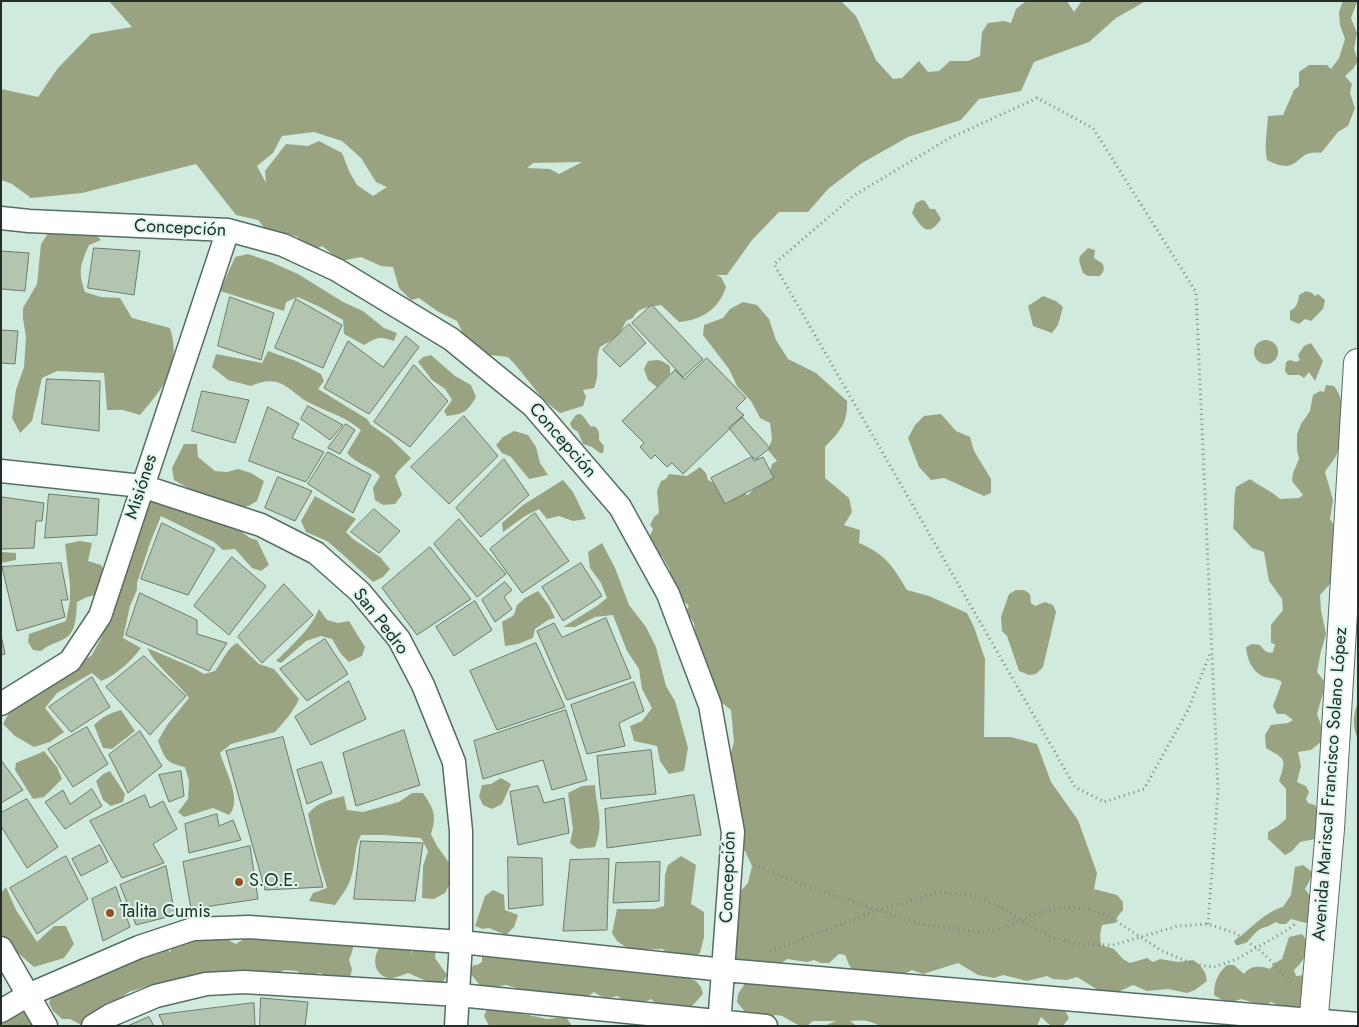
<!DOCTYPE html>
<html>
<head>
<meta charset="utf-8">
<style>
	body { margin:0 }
	#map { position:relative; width:1359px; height:1027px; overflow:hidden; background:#d0ebdd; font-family:Jost,sans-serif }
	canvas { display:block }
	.frame { position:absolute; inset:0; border:2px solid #242e29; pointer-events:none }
</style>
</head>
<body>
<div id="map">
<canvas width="1359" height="1027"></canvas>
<div class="frame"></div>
</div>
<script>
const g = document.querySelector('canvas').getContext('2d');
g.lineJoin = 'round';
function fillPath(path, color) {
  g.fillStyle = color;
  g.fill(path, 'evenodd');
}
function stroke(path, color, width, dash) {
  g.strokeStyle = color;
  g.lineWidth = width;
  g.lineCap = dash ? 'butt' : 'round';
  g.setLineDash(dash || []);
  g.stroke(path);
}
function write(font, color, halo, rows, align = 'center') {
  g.font = font + ' Jost,sans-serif';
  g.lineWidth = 4;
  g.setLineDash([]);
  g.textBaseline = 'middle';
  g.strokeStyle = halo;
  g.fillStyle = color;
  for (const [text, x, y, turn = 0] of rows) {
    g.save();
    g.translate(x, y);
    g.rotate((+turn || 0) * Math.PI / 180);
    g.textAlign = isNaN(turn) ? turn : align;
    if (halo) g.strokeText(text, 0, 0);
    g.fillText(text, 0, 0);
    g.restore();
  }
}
fillPath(new Path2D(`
	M109,1h732l15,15 20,44 17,19 9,-1 17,-17 9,11 11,-1 11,-10h18l12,-5 2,-24 6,-9 16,-2 7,2 5,-14 10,-8h41l7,11 7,-10 65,-1 -30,17 -27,24 -55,20 -13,29 -42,8 -18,21 -53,17 -46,26 -34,26 -20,23h-29l-27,28 -25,35h-11l5,2 5,10c-7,22 -24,33 -47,35l-18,-17c-11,2 -23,2 -28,13l-7,3 -5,11 -7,7 -14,8c-6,16 1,24 -6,41l-11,2 3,7 -3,9 -23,7c-21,-14 -34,-38 -52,-56l-18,-2 -10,-8 -13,-5 -10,-21 -20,-10 -18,-13 -8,2 -12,-12 -6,-21 -12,-1 -20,-9 -20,4 -19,-15 -6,3 -17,-6 -1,-6 -10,-3 -17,2 -13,-16 -22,-5 -40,-51 -114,29 -51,5 -19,-14 -11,-4v-91l37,8 20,-29 33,-34 41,-7zM314,132l28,9 19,17 15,24 11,5 -14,9 -16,-11 -7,-12 -8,-20 -23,-12 -11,5 -22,-2 -21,27 1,12 -9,-17 16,-13 9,-17zM582,162l-23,12 -9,-5 -23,-1 6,-5z
	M1343,1l14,1 -6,16 6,15 -3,16 4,12 -5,8 -8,7 7,8 -2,9 5,15 -7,18 -10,6 -17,21c-28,-4 -19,25 -54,7 -3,-15 0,-28 1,-44l15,-1 11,-25 5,-4v-14l10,-7h18l4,4 8,-11 6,-19 -5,-14 -1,-13z
	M922,200l3,1 5,8h5l6,10c-13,20 -20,8 -29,-6l4,-10z
	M56,229l36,2 9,9 -12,5c-9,21 -11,26 -4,47l16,5 19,1 12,20 38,10c12,38 -7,60 -30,87l-17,-5h-16l-3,-37 -47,-2 -15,7 -10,43 -12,12 -8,-15 4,-28 8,-23 2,-30 -3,-18v-11l14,-24 4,-40 6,-9z
	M1088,248l7,2 -1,8 9,6 1,6 -4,6h-12l-5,-3 -4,-12 1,-5z
	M248,254l23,8 27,12 45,28 20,9 21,17 13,5 -3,8c-14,-5 -17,-4 -30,4l-20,-11 -1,-14 -23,-13 -22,-10 -12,5 -2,9 -64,-20 15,-34z
	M1306,291l6,2 3,3 3,-2 7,6 -2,9 -12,12 -6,-2 -6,5 -9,-4v-9c7,-4 8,-8 9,-16z
	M1043,296l13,5 7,6 -5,18 -6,8 -19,-7 -5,-20z
	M743,302l14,3 12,14 7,21 12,19 28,14 31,28c1,22 -7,30 -22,46v31l24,20 3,14 -8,13 16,5 -1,13c26,11 33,22 48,47l22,6 38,17 7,14 11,32 -1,78h27l26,7 14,38 27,38 19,53 -3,16 23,6 6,7v8l-5,6 -3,7 -13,2 -2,10 1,10 13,4 9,10 7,4 17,-5 6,4 7,-3 18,3 15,-2c8,5 13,11 14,21l-12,9 -8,3 -19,-4 -21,2 -14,-6 -17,8 -10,2 -29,-18 -10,3 -14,-1 -6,-3 -20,5 -24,-6 -9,3 -16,-3 -20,-12 -35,11 -11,-4 -6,3 -3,4 -39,-2 -14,-8 -5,-12 -6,-1 -10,9h-8l-7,-3 -7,2 -20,-3c-16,14 -42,4 -61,-1l12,-64 10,-11 4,-17 -7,-15 -5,-3 -2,-55 -6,-5 -3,-29 5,-17 -3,-32 -10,-8 -6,-2 -14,-41 2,-6 -8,-20 -1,-10 -8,-12 3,-5c-8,-7 -15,-15 -20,-24 4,-13 -2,-15 -7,-26l-8,-3 -5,-15 4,-9 -3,-4 4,-8 5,-4 -2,-22 4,-10 5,-2 3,-5 18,2 13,-9 6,6 2,7 10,5 30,10 22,-24 2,-7 5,-3 -9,-11 4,-11 -2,-16 -10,-5 -9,-17 -14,-15 -8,-17 -26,-34 1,-10 19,-7 7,-9z
	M1254 352a12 12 0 1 1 24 0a12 12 0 1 1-24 0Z
	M1311,343l12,18 -8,20 -6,-9 -5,6 -4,-3h-12l-3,-4 1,-9 4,-2 6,2 4,-2 -2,-5 6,-9z
	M268,351l28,10 25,13 3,7 -6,8 49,30 4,6 19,13 21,20c-5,6 -12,11 -16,18l7,19 -7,9 -12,1 -8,-5 -2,-12 7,-12c-10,-10 -24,-12 -33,-23l14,-23c-16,-14 -37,-19 -55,-29 -10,-6 -17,-15 -29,-19 -10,-2 -17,0 -26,4l-23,-6 -16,-13 4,-13 46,9z
	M431,355l24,21 16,9 5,12c-9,15 -12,17 -29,19l-3,-5 8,-11 -7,-11 -13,-9 -14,-18 5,-5z
	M657,360l5,1 8,5v8l-13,13 -9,-7 -4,-11 4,-8z
	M1326,385l8,1c14,17 10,51 2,70 -3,5 -8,11 -11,16l8,28 -3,19 7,11 10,35 -27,30 1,15 5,24 -5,17 -4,21 7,9 -1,12 -6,21 4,11 1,16 -11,9 -13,2 3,14 -4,16 9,4 3,6 -3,7 2,4 7,2c7,11 4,22 0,34l-15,3 -8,9 -7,4 -17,-16v-7l10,-6 8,-7v-30l-7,-8c8,-23 6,-22 -13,-33l-1,-13 6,-10 17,-2 5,-3 -8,-6h-8l-4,-8 9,-24c-7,-5 -13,-3 -20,-6 -11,-6 -15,-18 -16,-29l6,-3 8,1c4,5 7,9 13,7l2,-8 -4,-1v-18l12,-15 -1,-11 -13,-18 -5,-29 -12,-4 -19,-20c2,-14 0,-27 3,-41l14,-8c9,7 22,12 30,20l19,-1 4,-3 -11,-14 1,-8 6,-14 -2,-9v-16l4,-10 9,-13 3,-16 7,-4 4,1z
	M580,414c7,4 6,9 12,13l2,-1c6,4 5,8 5,14l5,6 -1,7h-3l-8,-6 -9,-3 -5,-12 -6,-4 -2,-5 6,-8z
	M941,414l15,17 14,6 4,14 17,28v14l-7,3 -40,-18 -13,2 -12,-13 -11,-29 7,-13 9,-9z
	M514,431l14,4 8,12 4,16 8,12 -19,4 -18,-22 -9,-4 -6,-8 7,-8z
	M184,444h13l1,13 17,14 12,1 11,-3 13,4 13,8 -7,20c-5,3 -11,7 -18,7 -15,1 -51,-20 -65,-28l-2,-12z
	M563,480l10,12 13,27 -13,2 -14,-5 -12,3 -8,-10 -14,7 -22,16 -1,-9 21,-18z
	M150,495l88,34 12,9 7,2 12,25 -8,6 -9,-3 -17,-19 -12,1 -9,-8 -53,-26 -11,27 -13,40v7l-7,16 -7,32 18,10c-11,14 -24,27 -40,33l-9,-8 -35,20 -12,15 19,24 -14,10 -16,5 -19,-11 -12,-12 8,-15 81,-54 9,-17z
	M315,496l41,23 -10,13 7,7 27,18 10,12 -7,8 -10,5 -32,-29 -14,-12 -21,-9 -5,-11z
	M80,541l12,2 -4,18 13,4 7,13 -8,16 -13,3 -10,5c-1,14 0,32 -15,38 -10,5 -12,4 -21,11l-8,-1 -5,-8 1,-8 37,-13 4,-21v-15l-5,-41z
	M602,543l13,25 14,37 17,22 10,20 10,39 9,15 13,47 -4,23 -15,3 -9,-13 -3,-15 -23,-5 -4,-15 12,-5 10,-13 -10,-19 -3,-20 -12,-18 -14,-36 -18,2 -20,10h-12l34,-21 10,-8 -6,-15 -11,-15 -2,-16z
	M1,552l15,1v7l-15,3z
	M1016,590h8l6,4 1,9 4,3 10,-4 8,3 3,7 -13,55 -7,7 -7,1 -10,-4 -12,-35 -5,-5 -1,-14 8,-23z
	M538,591l11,14 6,13 -7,2 -13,9 -2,9 -15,6 -13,2 -3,-24 12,-7 3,-10 8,-7z
	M319,609l8,11 11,3 11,-2 16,26 -3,9 -13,6 -8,-8 -9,-15 -11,-3 -15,5 -25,22 -5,-2c16,-16 35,-32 43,-52z
	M237,643l22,21 15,5 25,30c-5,12 -15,23 -24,33l-44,12 -11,9c5,17 23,48 9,62l-16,-7 -29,9 -6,-5 10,-13 1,-18 -4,-14c-20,-4 -20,-9 -27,-26l9,-16 22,-27c-13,-18 -32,-30 -42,-50l45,19 12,7 11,-3c7,-9 12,-23 22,-28z
	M1358,702v37c-6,-11 -5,-25 0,-37z
	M121,710l14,21 -23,18 -9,-1 -9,-23c8,-8 16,-12 27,-15z
	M44,751l13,16 5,12 -18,18 -11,2 -18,-29 1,-7c10,-5 19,-7 28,-12z
	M110,771l15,23 -2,8 -12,4 -8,-6 -7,-19 7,-7z
	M501,778l10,6 -9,20 -10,5 -9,-4 -4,-9 3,-11 9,-1z
	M595,785c1,25 10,36 0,62l-17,2 -8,-6 3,-14 -5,-36 14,-7z
	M412,793h11c11,16 14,23 8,41l6,12 13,18 2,16 -7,13 -11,6 -12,-1 1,-32 5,-15 -7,-13 -37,-3h-23c-7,13 -5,25 -9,39 -2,11 -10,21 -17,31l-26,-4 4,-8 14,-5 -11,-37 -8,-37c9,-12 22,-14 36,-18l3,14 16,2 36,-10z
	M681,856l15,9 -5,39 13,8v25l-4,16 -16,9 -13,-5 -8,-8 -33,1 -13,-9 -5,-8 5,-24h37l10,-3 1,-31 3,-10z
	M1303,865l9,7 -2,8 -5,9 7,10 -1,20 -5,4 -15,-4 -5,5h-6l-4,-2c-5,3 -10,5 -16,7 -9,6 -10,16 -24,16l-2,-4c16,-11 30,-29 49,-34l8,-12 4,-28z
	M6,887l10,23 21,32 17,-16h12l8,18 -10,14 -30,9 -25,-22 -8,-11v-41z
	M493,890l11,5 1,15 13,5 -4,12 -8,8 -17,-7 -6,1 -8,-3 10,-30z
	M334,921c22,6 23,21 15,39l3,9 -2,9 -24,3 -5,-8 -17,3 -7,-5 -12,-1 -14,6 -54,-4 -9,4 -47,12 -7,-4 -25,8 -46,34 -13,-7h-8l-9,-8 -4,-8 4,-10 68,-50h39l10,9 7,-12 49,-9 4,10 6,3 8,-5 3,-7z
	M483,933l117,35 2,2 7,-3 29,4 6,2 18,-4 34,12 5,6 2,7 -11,12c-15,-1 -29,5 -41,-7 -8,5 -27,3 -34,-3 -9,3 -15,2 -23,-4l-7,5h-61l-3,-7 -17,-5 -18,3 -9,-4 -9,-11v-4l4,-4h3l5,-3v-7l-5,-18z
	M1302,934c11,12 3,26 -8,36l2,6 9,-1 -2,33 -23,-1 -4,-3 -5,-2 -6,4 -24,-7 -12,4 -7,-3 -8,-5c0,-12 3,-21 13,-30h7l10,9c7,-9 16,-8 26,-5l5,-6 7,-4 7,-22z
	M382,944l30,6 -1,4 6,-9 19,1 -1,12 12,17 -4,7 -12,1 -23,-10c-6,2 -14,6 -20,5 -17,-5 -15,-24 -6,-34z
	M748,979l311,21 10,18 -6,8h-12l-10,-9 -4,9h-158c-8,-6 -18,-6 -29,-5l7,5h-33l12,-5h-23l-6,5h-7l-18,-10 -6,-1 -17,5 -14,-8 -8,-10 1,-8z
	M17,998l23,28h-39v-19z
	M487,1009l18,1 42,9 19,-2 6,9h-83l-5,-10z`), '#9aa381');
const building = new Path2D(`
	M94,248l46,3 -6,44 -46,-7z
	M1,251l28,2 -4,38 -24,-2z
	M230,297l44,16 -13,47 -43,-14z
	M296,299l46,26 -19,43 -48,-20z
	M652,305l51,54 -20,18 -51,-54z
	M629,324l17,19 -26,24 -17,-17z
	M1,330l17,1 -3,33 -14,-1z
	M406,336l13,11 -50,67 -45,-26 24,-47 35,26z
	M707,358l39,40 -10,10 8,7 -61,59 -11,-11 -5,4 -12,-12 -4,4 -11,-12 4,-4 -22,-22 53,-51 9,9z
	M414,365l34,36 -38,46 -36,-25z
	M47,379l53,2 -1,50 -57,-7z
	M202,391l47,9 -14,43 -43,-12z
	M308,406l35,19 -13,15 -29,-21z
	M268,407l31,17 -7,14 32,14 -18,30 -57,-21z
	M464,416l34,40 -49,48 -38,-37z
	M742,417l28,31 -14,11 -4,-2 -23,-29z
	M346,424l9,6 -15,24 -12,-6z
	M328,452l43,23 -18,38 -45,-29z
	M752,457l2,4 9,-4 11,21 -49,26 -14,-26z
	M504,459l25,36 -48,42 -25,-29z
	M278,477l34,14 -17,30 -30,-13z
	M49,494l50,5 -2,36 -52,3z
	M2,497l42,6 -2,18h-6l-2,27 -33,1z
	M374,509l26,22 -21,22 -28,-21z
	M535,513l34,48 -47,32 -32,-44z
	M459,519l47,55 -29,23 -43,-53z
	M162,523l53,26 -27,46 -47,-16z
	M430,547l41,52 -54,36 -35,-47z
	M232,557l34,29 -37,49 -35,-29z
	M61,563l7,37h-7l4,17 -48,14 -15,-64z
	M581,563l21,33 -39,25 -21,-34z
	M505,582l7,8 -8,7 8,12 -17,13 -13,-22z
	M284,584l29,31 -51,48 -24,-26z
	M140,593l57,27v14l30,9 -18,28 -83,-36z
	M475,601l17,29 -38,26 -18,-29z
	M606,618l25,60 -64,22 -30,-69 17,-8 8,14z
	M1,635l4,19 -4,1z
	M325,639l23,35 -41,27 -27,-32z
	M536,643l29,64 -68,23 -27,-59z
	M144,656l42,40 -36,39 -44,-48z
	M92,677l18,30 -39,25 -22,-25z
	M349,681l17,38 -55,26 -16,-28z
	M634,682l10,29 -25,12 6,23 -38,8 -16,-49z
	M566,710l21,70 -35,10 -9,-30 -60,19 -9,-38z
	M87,727l21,37 -35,23 -25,-38z
	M404,730l16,55 -64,21 -13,-53z
	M140,731l22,35 -34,27 -19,-38z
	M283,737l40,150 -58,3 -39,-139z
	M651,750l5,44 -55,5 -4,-43z
	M1,760l22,30 -22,13z
	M322,762l10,31 -25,11 -10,-34z
	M181,771l3,25 -15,6 -10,-27z
	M538,786l6,17 20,-5 5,35 -51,12 -8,-53z
	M92,789l10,17 -37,23 -20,-27 18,-12 7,14z
	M145,795l5,13 13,-7 14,28 -24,15 11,19 -42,15 -32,-57z
	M694,795l7,40 -94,13 -2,-39z
	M27,799l31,48 -31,21 -26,-42v-13z
	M217,814l2,12 14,-6 8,20 -52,13 -4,-29z
	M361,841l62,2 -8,58 -61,-2z
	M100,845l8,17 -27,14 -9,-17z
	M250,846l8,53 -67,10 -8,-47z
	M66,856l22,43 -51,35 -27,-46z
	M508,857l34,1 1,47 -34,4z
	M609,859l-2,71 -44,1 7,-71z
	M660,862l-1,39 -46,2 3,-40z
	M166,866l9,49 -39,10 -16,-40z
	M116,887l14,40 -27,14 -11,-42z
	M261,998l47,4 -3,24h-45z
	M254,1003l1,23h-91l-5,-11z
	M149,1017l5,9h-26z`);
fillPath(building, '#b3c5b0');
stroke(building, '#6b7b69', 1);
const street = new Path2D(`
	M1,218l28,3 199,9 55,15 54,25 114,69 82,67 87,101 48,87 42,111 23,127 -14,194
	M1,471l141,15 119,39 55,28 44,39 39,47 24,46 31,77 7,69v111l-5,84
	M1,704l69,-43 30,-45 128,-386
	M1,948l45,78
	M1,1011l27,-16 111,-48 54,-18 56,-2 212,15 263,28 634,54
	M93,1026l18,-11 45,-19 50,-12 38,-2 215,13 307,31`);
const primary = new Path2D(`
	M1313,1026l17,-197 28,-466`);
stroke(street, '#566e62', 25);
stroke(primary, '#566e62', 30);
stroke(new Path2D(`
	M754,865l55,22 111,37 36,5 21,3 24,-3 20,-8 10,-6 31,-8 23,2 22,6 55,36 31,13 21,3 23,-8 52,-30 7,-6
	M1208,924l10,-134 -22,-498 -103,-164 -56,-30 -89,41 -95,57 -79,68 301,523 29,15 40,-13 44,-79 23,-59
	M770,951l109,-41 60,-18 34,4 27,10 21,15 29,15 25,8 38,1 65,-19 30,-2 27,9 22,15 9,8 25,26`), '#788a80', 3, [1, 4]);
stroke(street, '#fff', 22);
stroke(primary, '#fff', 28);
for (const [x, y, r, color] of [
	[239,882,5,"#945121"],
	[110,913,5,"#945121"]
]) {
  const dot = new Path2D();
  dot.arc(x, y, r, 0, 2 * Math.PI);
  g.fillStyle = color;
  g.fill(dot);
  stroke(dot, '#ddf8eb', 2);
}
write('18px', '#242e29', '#ddf8eb', [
	["Concepción",180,229,3],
	["Concepción",562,441,49],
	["Misiónes",142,487,-72],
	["San Pedro",380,622,52],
	["Avenida Mariscal Francisco Solano López",1331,784,-86],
	["Concepción",729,877,-88]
]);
write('18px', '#242e29', '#ddf8eb', [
	["S.O.E.",249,882],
	["Talita Cumis",120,913]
], 'left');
</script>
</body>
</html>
